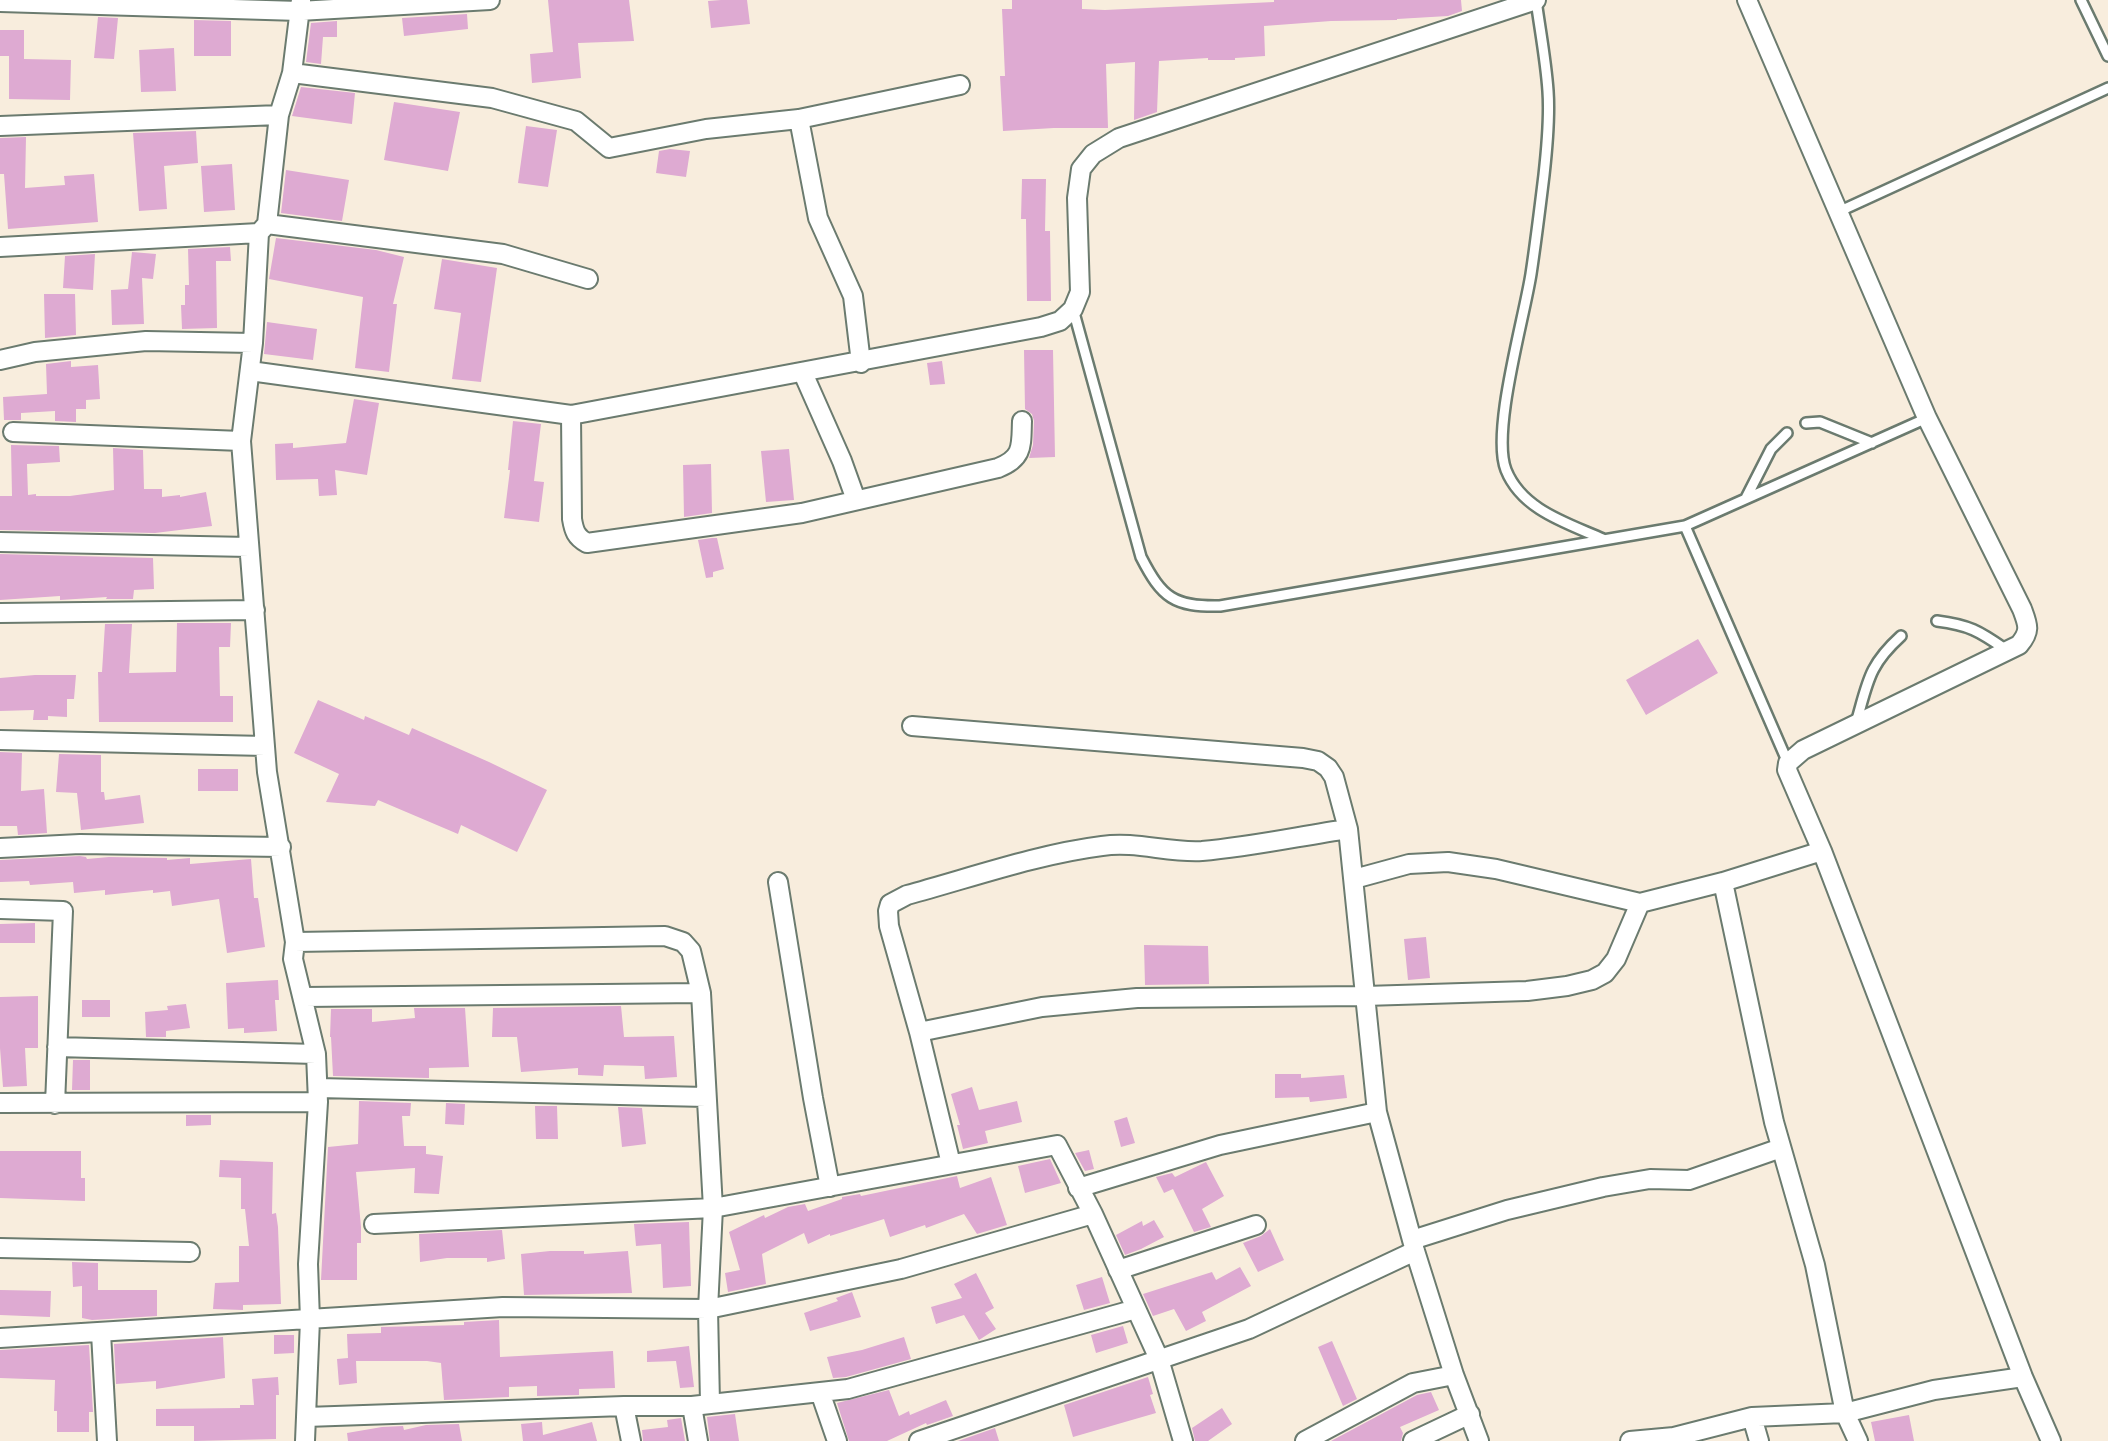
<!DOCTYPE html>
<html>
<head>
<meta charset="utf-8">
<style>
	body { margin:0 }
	canvas { display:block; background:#f8eddd }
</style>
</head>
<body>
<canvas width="2108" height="1441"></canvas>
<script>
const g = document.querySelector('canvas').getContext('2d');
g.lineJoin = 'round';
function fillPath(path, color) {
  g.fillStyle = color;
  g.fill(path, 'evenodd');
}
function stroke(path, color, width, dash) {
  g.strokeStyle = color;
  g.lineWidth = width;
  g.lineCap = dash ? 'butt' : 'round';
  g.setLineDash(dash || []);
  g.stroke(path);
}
fillPath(new Path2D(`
	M548,0h81l5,41 -56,2 3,35 -49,5 -2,-29 23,-2z
	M721,0h26l3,24 -39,4 -3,-27z
	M1012,0h70v9l23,1 169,-8v-2h187l1,11 -14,5 -51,3v1l-66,1 -67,5 1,30 -30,2v2h-27v-2l-49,3 -2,51 -23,8 1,-58 -29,2 2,64h-54l-51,3 -3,-55h5l-3,-67h10z
	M467,14l1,15 -64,7 -2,-18z
	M98,17l20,1 -4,41 -20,-1z
	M194,20l37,1v35h-37z
	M337,21v16h-14l-2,27 -15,-2 5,-39z
	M0,30h24v29l47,1 -1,40 -61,-1v-43h-9z
	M174,48l2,43 -35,1 -2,-42z
	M301,87l54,6 -3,31 -60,-8z
	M394,102l66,10 -12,59 -64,-11z
	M526,126l31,4 -9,57 -30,-4z
	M196,131l2,32 -34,3 3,43 -28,2 -6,-78z
	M26,137l-1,51 40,-3 -1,-9 30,-2 4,48 -90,7 -4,-55h-4v-36z
	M670,149l20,2 -4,26 -30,-4 3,-22z
	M232,164l3,46 -31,2 -3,-46z
	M286,170l63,10 -7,41 -61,-8z
	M1022,179h24l-1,52h5l1,70h-24l-1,-82h-5z
	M276,238l100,12 28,7 -11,47h4l-8,68 -34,-4 8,-71 -94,-18z
	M230,247l1,14h-15l1,67 -35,1 -1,-24h4v-20h4l-1,-36z
	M132,252l24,2 -3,25 -11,-1 2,46 -32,1 -1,-35 17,-1z
	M95,254l-2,36 -30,-2 2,-32z
	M442,259l55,9 -16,114 -29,-3 9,-66 -27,-4z
	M44,294h31l1,41 -31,3z
	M267,322l50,7 -4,31 -49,-6z
	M1024,350h29l2,107 -26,1 4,-13 1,-24 -2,-7 -7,-5z
	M71,361v6l27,-2 2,34 -14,1v9h-10v13l-21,-1v-10l-34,2v7h-17l-1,-23 44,-3 -1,-30z
	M942,361l3,23 -15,1 -3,-22z
	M354,399l25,4 -12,72 -32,-5 2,25 -18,1 -1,-17 -42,1 -1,-36 18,-1v5l53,-5z
	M513,421l28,3 -7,57 10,1 -5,40 -35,-4 6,-48h-2z
	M11,445l48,1 1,16 -33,2 1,31 8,-1v2h34l44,-6 -1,-42 30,2 1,39h18v8l18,-2v2l26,-5 6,34 -57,7 -155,-3v-34h12z
	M789,449l5,51 -28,2 -5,-51z
	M711,464l1,49 -28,4 -1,-52z
	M712,538h5l7,31 -11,3v5l-7,1 -8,-38z
	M0,554l153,4 1,31 -20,1 -1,9h-27l1,-2 -47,3v-4l-60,4z
	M177,623h54l-1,24h-11l1,49h13v26h-134l-1,-50h4l3,-48h27l-3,49 47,-1z
	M1698,639l20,34 -72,42 -20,-35z
	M35,675h41l-2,24h-7v18l-19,-1v4h-15l1,-10 -34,1v-33z
	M318,700l46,20 1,-4 44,19 3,-7 77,34 58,28 -30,62 -56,-27 -3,9 -80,-34 -3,6 -49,-4 13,-28 -45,-21z
	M0,752l22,1 -1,38 23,-2 3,44 -29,2 -1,-9h-17z
	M59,754l42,1v37h3l1,8 35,-5 4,28 -63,7 -4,-37 -21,-1z
	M198,769h40v22h-40z
	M80,856l6,1 1,2 22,-2 58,1v2l23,-2v6l61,-5 3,39h4l7,49 -38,6 -8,-54 -47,7 -2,-15 -17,2v-3l-48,5v-5l-31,3 -1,-11 -43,3 -1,-4 -29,1v-22z
	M35,923v20h-35v-19z
	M1426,937l4,41 -22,2 -4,-41z
	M1144,945l64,1 1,38 -64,1z
	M278,980l1,20h-4l2,31 -33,2v-5l-16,1 -2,-46z
	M38,996v52h-13l2,38 -24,1 -3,-39v-51z
	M82,1000h28v17h-28z
	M186,1004l4,24 -24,3v6h-20l-1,-25 23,-2 -1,-4z
	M621,1006l3,31 50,-1 3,41 -32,2 -1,-13 -40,-1 -1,11 -25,-1v-7l-57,4 -4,-35h-25l1,-29z
	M414,1008h51l4,59 -40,1v10l-96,-2 -2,-39h-1l1,-28h41v13l43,-4z
	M73,1060h17v30h-18z
	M1275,1074h26v4l43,-3 3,23 -37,4 -1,-5 -34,1z
	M972,1087l7,23 38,-9 5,21 -37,9 3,12 -25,6 -6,-24h3l-9,-31z
	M359,1101l52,2 -1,13h-8l2,30h22v8l17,2 -4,38 -25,-1 1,-25 -59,4 5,55v16h-4v37h-36l7,-133 30,-3z
	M446,1103l19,1 -1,21 -19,-1z
	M535,1106h22l1,33h-22z
	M618,1107l24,1 4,36 -24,3z
	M186,1115h25v10l-25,1z
	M1127,1117l8,26 -14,4 -7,-26z
	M1089,1150l5,19 -9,2 -10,-18z
	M0,1151h81v27h4v23l-85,-3z
	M1050,1159l11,24 -36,10 -7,-27z
	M220,1160l53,2 -1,52 4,-1 2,14 3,77 -38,1v5l-30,-1 2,-26 24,-1v-36h10l-4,-37h-4v-31l-22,-1z
	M1206,1162l18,34 -22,13 9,18 -17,5 -21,-43 -9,4 -8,-16 16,-4 3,4z
	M957,1176l3,12 31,-11 16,48 -30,9 -13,-20 -38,14 -1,-3 -35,12 -6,-18 -54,17v-2l-22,10 -4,-11 -42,21 4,30 -38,8 -3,-19 15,-3 -11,-38 35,-17 1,3 23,-11 17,-3 3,7 34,-12v-2l18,-3 1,2z
	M1154,1220l10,17 -23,12 -16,6 -9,-20 26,-14 1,5z
	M689,1222l2,64 -28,2 -2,-44 -25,2 -2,-22z
	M1270,1229l14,31 -26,12 -15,-29 18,-7z
	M502,1230l3,29 -18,3v-4h-40l-27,4 -1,-28z
	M550,1251h34v3l44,-3 4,42 -108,2 -3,-41z
	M72,1262l26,1v27h59v26l-65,4 -10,-2v-32l-9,1z
	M1240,1267l11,19 -49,26 4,9 -20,10 -12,-22 -21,7 -10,-22 69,-22 4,8z
	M976,1273l18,35 -9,5 11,16 -17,11 -15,-25 -28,9 -5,-17 31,-9 -8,-14z
	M1102,1277l8,26 -26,7 -8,-25z
	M0,1290l51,1 -1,26 -50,-2z
	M852,1292l9,25 -51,14 -6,-18 34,-12 -2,-3z
	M499,1320l1,37 113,-6 2,37 -36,1v6l-42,1v-10l-28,1v10l-65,3 -3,-37 -14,-2h-71l1,22 -18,2 -2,-26 11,-1 -1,-24 34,-1v-6l83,-2v-3z
	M1123,1326l5,17 -32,10 -5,-18z
	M274,1335h20v18l-20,1z
	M223,1337l2,41 -69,11v-8l-40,3 -2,-40z
	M904,1337l7,22 -65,18 -13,1 -6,-21 35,-7z
	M1332,1341l25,58 -14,7 -25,-59z
	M89,1345l4,67h-4v20h-32v-21h-3l1,-31 -55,-2v-28z
	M689,1346l5,41 -14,1 -4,-27 -29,1v-11z
	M278,1377l1,18h-3v44l-82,2v-15h-38v-17l84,-1v-3h14l-2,-26z
	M1148,1377l5,17 -3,1 6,18 -83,24 -9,-32z
	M889,1390l10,26 10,-5 1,4 36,-15 7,16 -26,9 -1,-2 -39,18h-38l-12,-38z
	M1431,1392l8,18 -39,17 3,6 -2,8h-70l86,-46z
	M1222,1408l10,16 -24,17h-13l-3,-13z
	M735,1414l4,27h-29l-3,-24z
	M1909,1415l5,26h-39l-4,-19z
	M681,1418l4,23h-42l-1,-11 26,-3 -1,-7z
	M542,1422l1,13 49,-13 5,19h-74l-2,-17z
	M459,1424l3,17h-114l-1,-8 35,-6 21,-1 1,4 22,-5z
	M995,1428l4,13h-41z`), '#deaad2');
const lane = new Path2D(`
	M1536,0c4,30 10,61 12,91 2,28 -1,57 -4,84 -4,33 -8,66 -13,99 -7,45 -40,158 -25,196 16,40 61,53 97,69
	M2081,0l27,56
	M1838,212l270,-124
	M1073,309l68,248c21,41 33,50 79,49l465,-80 242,-108
	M1806,423l14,-1 52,21
	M1746,498l25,-49 16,-16
	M1685,526l103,237
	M1937,621c32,4 42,10 68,28
	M1856,723c12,-41 12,-57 45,-87`);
const street = new Path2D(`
	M301,0l-9,73 -13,42 -12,109 -8,9 -6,110 -12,98 26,331 28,170 -2,17 23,95 2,48 -10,162 2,56 -5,121
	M1747,0l180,418 95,191c6,16 9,22 -3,36l-216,105 -15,13 -1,7 35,81 201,526 28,64
	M0,2l299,9 191,-11
	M292,73l200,25 84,23 33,27 97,-19 93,-10 161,-34
	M799,119l19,99 35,78 8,67
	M0,126l279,-11
	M267,224l236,30 85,25
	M0,247l259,-14
	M0,360l35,-8 111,-11 107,2
	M250,371l321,44 470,-88 19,-6 13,-12 7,-17 -3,-94 4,-29 12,-15 26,-16 417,-138
	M803,373l39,88 14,39
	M571,415l1,104c2,12 4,18 15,24l215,-30 196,-45c26,-10 23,-23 24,-47
	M13,432l228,9
	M0,542l249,5
	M0,613l255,-3
	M912,726l391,32 15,3 10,7 6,9 14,52 29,283
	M0,740l265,6
	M0,848l80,-4 201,3
	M1354,879l55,-15 39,-2 48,7 144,34 83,-21 99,-31
	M778,882l35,216 17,89
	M1723,882l51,240 41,143 30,148 13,28
	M0,909l63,2 -8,193
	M304,997l397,-4
	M919,1032l123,-25 95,-9 228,-2 162,-5 40,-5 25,-6 13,-7 11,-14 24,-56
	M57,1047l259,7
	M318,1088l388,9
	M0,1103l318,-1
	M951,1164l-32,-132 -30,-106 -1,-15 2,-7 17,-9c63,-17 131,-41 195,-49 34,-5 66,7 100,5 49,-4 98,-15 146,-22
	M1078,1188l142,-43 157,-33 38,139 39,124 25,66
	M1093,1214l66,145 24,82
	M374,1224l339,-16 344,-63 36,69 -192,55 -193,40 2,94
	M1412,1240l95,-30 96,-23 47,-8 39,1 92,-32
	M0,1248l190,4
	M1118,1270l138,-45
	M101,1333l6,108
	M0,1338l503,-31 205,2 5,-101 -12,-215 -10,-42 -8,-9 -18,-6 -370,6
	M820,1392l17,49
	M624,1406l7,35
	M692,1406l6,35
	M306,1417l318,-11h68l156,-17 288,-80
	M1752,1417l7,24
	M919,1441l330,-112 166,-78
	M1305,1441l108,-58 41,-8
	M1413,1441l57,-27
	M1630,1441l44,-4 78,-20 93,-4 89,-23 89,-13`);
stroke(lane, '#6b7b6f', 14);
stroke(street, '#6b7b6f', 22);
stroke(lane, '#fff', 9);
stroke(street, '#fff', 18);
</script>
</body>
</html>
